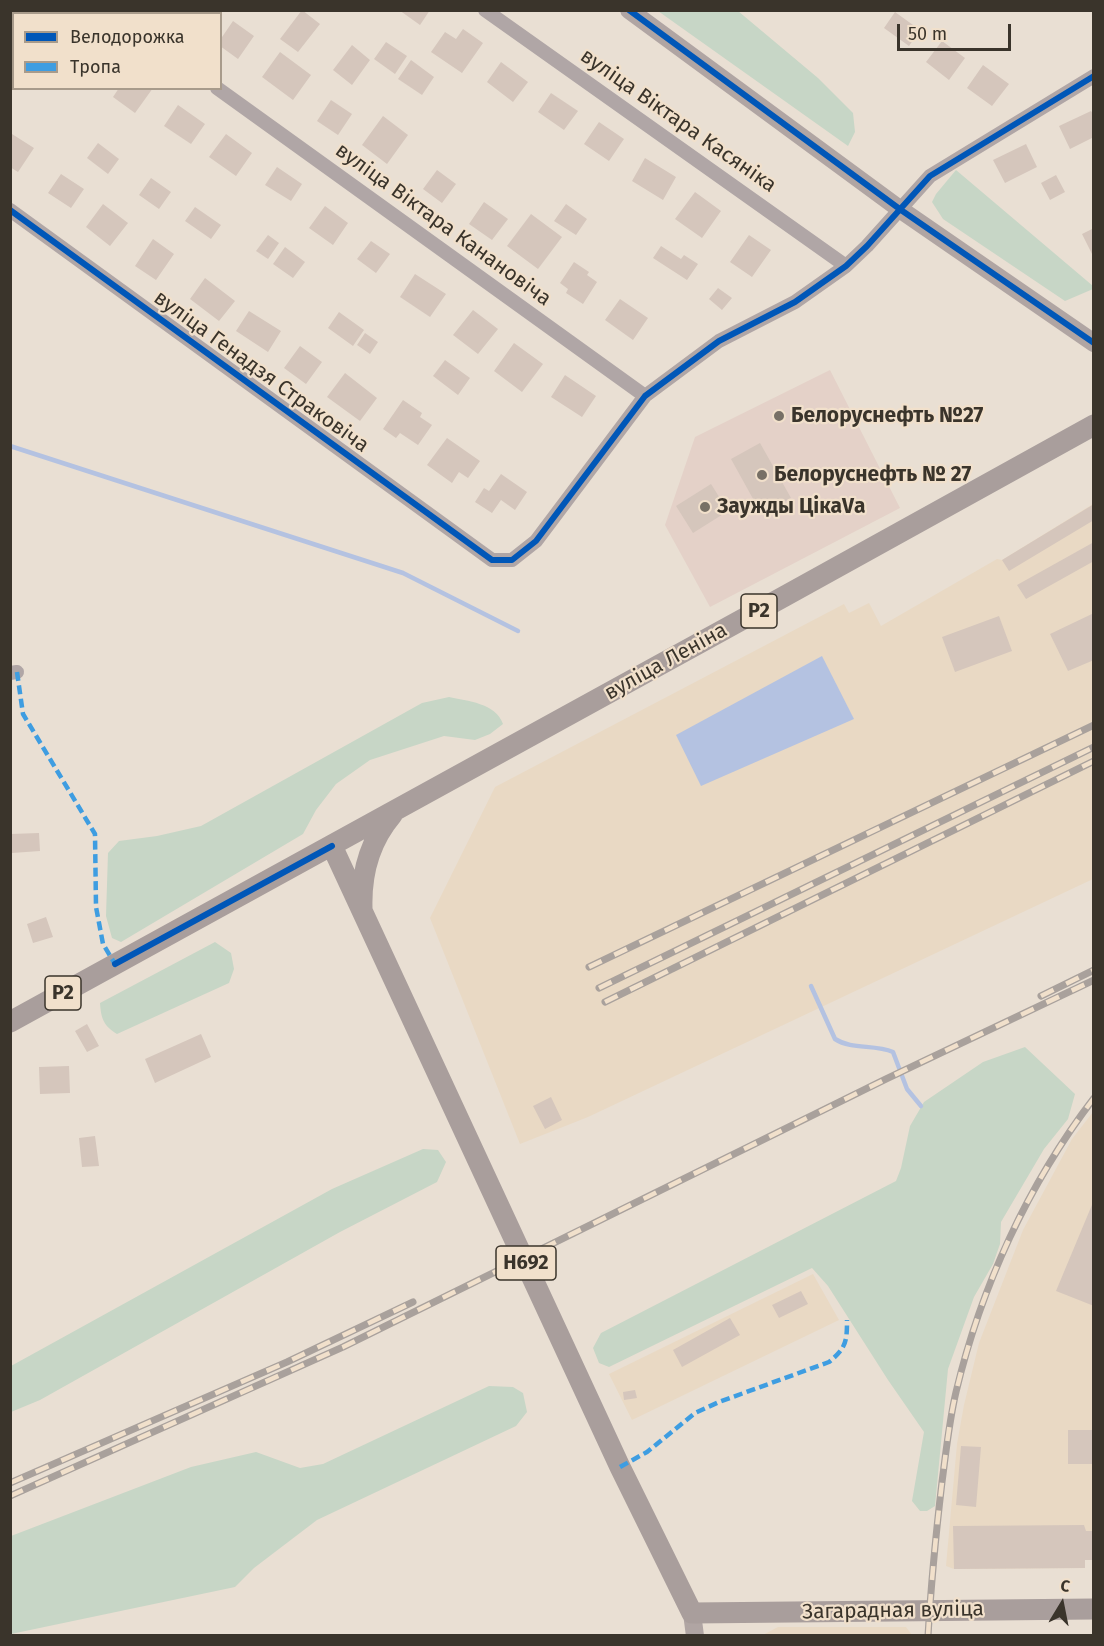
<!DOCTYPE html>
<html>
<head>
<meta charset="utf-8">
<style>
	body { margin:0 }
	#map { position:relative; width:1104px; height:1646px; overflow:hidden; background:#e9dfd3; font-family:"Fira Sans",sans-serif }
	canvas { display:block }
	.frame { position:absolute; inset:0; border:12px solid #3a342b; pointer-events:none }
	.legend { position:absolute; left:12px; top:12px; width:210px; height:78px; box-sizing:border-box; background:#f1e0cb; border:2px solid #a89b8b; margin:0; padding:8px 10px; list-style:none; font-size:18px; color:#3a342b }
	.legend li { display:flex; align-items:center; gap:12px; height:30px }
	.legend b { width:30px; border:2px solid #a89b8b }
	.north { position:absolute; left:1032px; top:1574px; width:60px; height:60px; -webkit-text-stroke:4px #f1e0cb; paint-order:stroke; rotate:10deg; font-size:16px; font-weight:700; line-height:24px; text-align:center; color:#3a342b }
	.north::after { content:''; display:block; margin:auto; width:21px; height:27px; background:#3a342b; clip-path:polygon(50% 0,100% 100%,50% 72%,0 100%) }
	.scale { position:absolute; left:897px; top:24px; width:114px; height:27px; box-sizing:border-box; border:3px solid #3a342b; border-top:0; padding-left:8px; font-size:18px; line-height:21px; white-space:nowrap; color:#3a342b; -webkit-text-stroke:4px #f1e0cb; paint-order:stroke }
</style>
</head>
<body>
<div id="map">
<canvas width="1104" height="1646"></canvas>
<div class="frame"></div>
<ul class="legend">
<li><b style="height:8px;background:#0057b8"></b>Велодорожка</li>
<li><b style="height:8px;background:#3e9de1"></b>Тропа</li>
</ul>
<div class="north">С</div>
<div class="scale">50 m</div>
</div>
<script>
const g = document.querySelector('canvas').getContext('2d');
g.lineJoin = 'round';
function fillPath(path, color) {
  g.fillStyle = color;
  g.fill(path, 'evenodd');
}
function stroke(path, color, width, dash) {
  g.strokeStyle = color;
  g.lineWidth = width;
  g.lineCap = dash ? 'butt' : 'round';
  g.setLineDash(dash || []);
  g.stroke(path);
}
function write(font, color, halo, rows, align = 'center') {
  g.font = font + ' "Fira Sans",sans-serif';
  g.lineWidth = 4.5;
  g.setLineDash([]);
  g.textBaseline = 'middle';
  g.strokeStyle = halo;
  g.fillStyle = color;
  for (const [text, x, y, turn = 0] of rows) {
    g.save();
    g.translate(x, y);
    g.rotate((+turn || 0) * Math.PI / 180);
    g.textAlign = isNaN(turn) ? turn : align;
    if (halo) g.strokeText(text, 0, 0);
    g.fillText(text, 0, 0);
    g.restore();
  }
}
fillPath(new Path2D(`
	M830,370l70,138 -190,99 -45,-82 30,-88z`), '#e4d1c8');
fillPath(new Path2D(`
	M1093,504v375l-505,238 -68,27 -90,-226 65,-131 349,-183 5,9 20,-10 12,23 116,-67 5,1z
	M1093,1112v448h-8v8l-131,1 -8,-3 11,-122 7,-39 15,-62 44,-113 49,-91z
	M813,1274l26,46 -207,100 -23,-46z
	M778,1627h128l6,8h-149z`), '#e9d9c4');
fillPath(new Path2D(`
	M658,11h80l80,67 35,35 2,19 -7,14z
	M956,170l137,116v3l-28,12 -122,-82 -11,-17 4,-8z
	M449,697c18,4 47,6 54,27l-13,10 -15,6 -31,-4 -74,24 -34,24 -20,26 -13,24 -182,108 -9,-4 -6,-22 2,-63 11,-12 38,-5 44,-10 221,-123z
	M215,942l16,11 3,16 -5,14 -112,51c-13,-8 -16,-15 -17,-31z
	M1025,1047l50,47 -7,25 -24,30 -43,73 -1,22 -7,20 -19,33 -26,72 -13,137 -8,5h-7l-8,-10 12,-69 -36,-52 -60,-94 -16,-18 -203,99 -10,-4 -6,-15 8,-15 295,-152 5,-13 9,-42 14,-24 59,-40z
	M423,1149l15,1 8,12 -9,20 -97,50 -300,168 -29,12v-46l321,-177z
	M489,1386l24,1 10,6 4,19 -11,14 -199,94 -63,48 -19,19 -224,47v-98l180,-69 65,-15 44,16 23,-4z`), '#c7d6c6');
fillPath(new Path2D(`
	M822,656l32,63 -153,67 -25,-51z`), '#b4c2e1');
stroke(new Path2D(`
	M10,446l393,127 115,58
	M811,986l24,53c17,11 39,5 58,13l14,37 14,17`), '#b4c2e1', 4.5);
fillPath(new Path2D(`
	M26,10h15l4,4h-21z
	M176,10h29l-2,4h-23z
	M302,10l18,14 -22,28 -18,-13z
	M399,10h31l-10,15z
	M895,12l25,18 -11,16 -25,-18z
	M233,21l21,15 -16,23 -18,-13v-6z
	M463,29l20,14 -21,30 -31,-21 14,-20 11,7z
	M942,41l23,17 -16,22 -23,-18z
	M386,42l21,14 -12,18 -21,-15z
	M352,45l18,15 -18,25 -19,-15z
	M280,52l31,23 -18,25 -31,-23z
	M411,60l23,17 -12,18 -24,-16z
	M501,62l27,20 -15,20 -26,-20z
	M983,65l26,19 -17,22 -25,-18z
	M119,88h34l-18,25 -22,-16z
	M551,93l27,18 -14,19 -26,-18z
	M331,100l21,14 -14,21 -21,-14z
	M178,105l27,19 -14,20 -27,-18z
	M1091,111l3,4v22l-24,12 -11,-23z
	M383,116l25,19 -21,29 -25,-19z
	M599,122l25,17 -15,22 -25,-17z
	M12,134l22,14 -16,24 -8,-5v-30z
	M226,134l26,19 -16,23 -27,-19z
	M98,143l21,16 -11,15 -21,-16z
	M1026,144l11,23 -32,16 -12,-23z
	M645,158l31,19 -13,23 -31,-19z
	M277,167l25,17 -11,17 -26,-16z
	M437,170l19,14 -14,19 -19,-14z
	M61,174l23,15 -13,19 -23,-15z
	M1056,175l9,17 -15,8 -9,-17z
	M151,178l20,14 -12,17 -20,-14z
	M695,192l26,19 -19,27 -27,-19z
	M484,202l24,17 -16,21 -23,-16z
	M103,204l25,19 -18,23 -24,-19z
	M566,204l21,15 -11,16 -22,-14z
	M325,206l23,17 -15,22 -24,-17z
	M195,207l26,18 -10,14 -26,-18z
	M531,214l31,23 -24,32 -31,-23z
	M1094,228v30l-12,-24z
	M268,235l11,8 -11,16 -12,-8z
	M749,235l22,15 -19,27 -22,-15z
	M153,239l21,15 -18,26 -21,-14z
	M371,241l19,13 -14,19 -19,-14z
	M661,246l20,13 3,-4 14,9 -11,16 -34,-22z
	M285,247l20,15 -12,16 -20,-14z
	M574,262l15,10 -2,3 10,7 -14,22 -17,-11 2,-4 -8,-6z
	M415,274l31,20 -16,23 -30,-20z
	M205,278l30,23 -16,20 -29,-22z
	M718,288l14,10 -10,12 -13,-11z
	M620,299l28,19 -15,22 -28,-20z
	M473,310l25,19 -20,25 -25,-19z
	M249,311l32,20 -13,21 -32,-21z
	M339,312l25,18 -11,16 -25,-18z
	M365,333l13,9 -8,12 -13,-9z
	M514,343l29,21 -21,28 -28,-21z
	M300,346l22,16 -16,22 -22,-16z
	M445,360l25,18 -12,17 -25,-19z
	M345,373l32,25 -17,23 -33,-24z
	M565,375l31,21 -14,21 -31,-20z
	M403,400l19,13 -2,4 12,8 -14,20 -18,-12 -4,5 -13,-9z
	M447,438l33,23 -12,17 -9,-6 -7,11 -25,-18z
	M760,443l31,55 -29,17 -31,-56z
	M501,474l26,18 -12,18 -14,-10 -9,13 -17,-11 9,-14 5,3z
	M711,484l17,27 -35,22 -17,-27z
	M1094,504v16l-85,51 -7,-11z
	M1094,542v19l-68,38 -9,-14z
	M1094,613v47l-26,11 -18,-37z
	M999,616l13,35 -57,21 -13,-35z
	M39,833l1,18 -28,2 -1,-19z
	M46,917l7,20 -20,6 -6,-19z
	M87,1024l12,22 -12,6 -12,-21z
	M201,1034l10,23 -56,26 -10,-24z
	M69,1066l1,27 -30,1 -1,-27z
	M551,1097l11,23 -17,9 -12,-23z
	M95,1136l4,30 -17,1 -3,-29z
	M1094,1200v106l-38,-15z
	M801,1291l7,13 -29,14 -7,-13z
	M730,1318l10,17 -58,32 -9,-17z
	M635,1390l2,8 -13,2 -1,-8z
	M1068,1430h26v34h-26z
	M961,1446l20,1 -5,60 -20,-2z
	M1084,1525l2,6h8v29h-9v8l-131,1 -1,-43z`), '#d5c6bc');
stroke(new Path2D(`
	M109,10l5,4
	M485,10l361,256
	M217,88l428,308
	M10,210l482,350h20l24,-19 109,-145 74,-55 76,-39 51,-36 21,-20 63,-70 164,-100
	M10,673l7,-1`), '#b0a6a6', 14);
stroke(new Path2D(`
	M629,10l272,200 193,133
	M692,1613l3,23`), '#b0a5a3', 18);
stroke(new Path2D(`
	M332,846l288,621 72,146 402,-4
	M362,908c-1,-34 8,-67 30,-93
	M10,1022l775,-426 309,-171`), '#a99e9c', 21);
const rail = new Path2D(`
	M589,967l505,-242
	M599,988l495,-241
	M1041,996l53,-26
	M605,1002l489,-241
	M10,1483l277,-121 126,-60
	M10,1496l333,-149 543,-268 208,-99
	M928,1636c3,-52 8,-103 14,-154 4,-30 7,-60 14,-90 25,-105 72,-208 138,-294`);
stroke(rail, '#a9a19c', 7);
stroke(rail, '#f1e0cb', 4.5, [14]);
stroke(new Path2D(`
	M17,672l6,42 72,120 1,73 7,37 12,20
	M620,1467l27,-15 48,-39 24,-11 110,-40c17,-14 18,-20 18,-42`), '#3e9de1', 4.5, [9, 4.5]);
stroke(new Path2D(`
	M629,10l272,200 193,133
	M10,210l482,350h20l24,-19 109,-145 74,-55 76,-39 51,-36 21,-20 63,-70 164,-100
	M115,964l217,-118`), '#0057b8', 6);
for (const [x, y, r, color] of [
	[779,416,6,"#777066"],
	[762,475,6,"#777066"],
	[705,507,6,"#777066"]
]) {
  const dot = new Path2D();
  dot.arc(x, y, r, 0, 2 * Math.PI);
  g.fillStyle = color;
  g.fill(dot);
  stroke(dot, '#f1e0cb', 2);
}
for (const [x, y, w] of [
	[759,611,36],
	[63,993,36],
	[526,1263,60]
]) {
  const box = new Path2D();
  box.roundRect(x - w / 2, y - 17, w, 34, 4.5);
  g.fillStyle = '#f1e0cb';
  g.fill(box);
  stroke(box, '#3a342b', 1.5);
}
write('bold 20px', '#3a342b', null, [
	["Р2",759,611],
	["Р2",63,993],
	["Н692",526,1263]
]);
write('21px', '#3a342b', '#f1e0cb', [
	["вуліца Віктара Касяніка",678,121,35],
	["вуліца Віктара Канановіча",443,225,36],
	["вуліца Генадзя Страковіча",261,372,36],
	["вуліца Леніна",666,662,-29],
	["Загарадная вуліца",893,1611,-1]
]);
write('bold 21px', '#3a342b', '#f1e0cb', [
	["Белоруснефть №27",791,416],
	["Белоруснефть № 27",774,475],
	["Заужды ЦікаVа",717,507]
], 'left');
</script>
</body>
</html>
